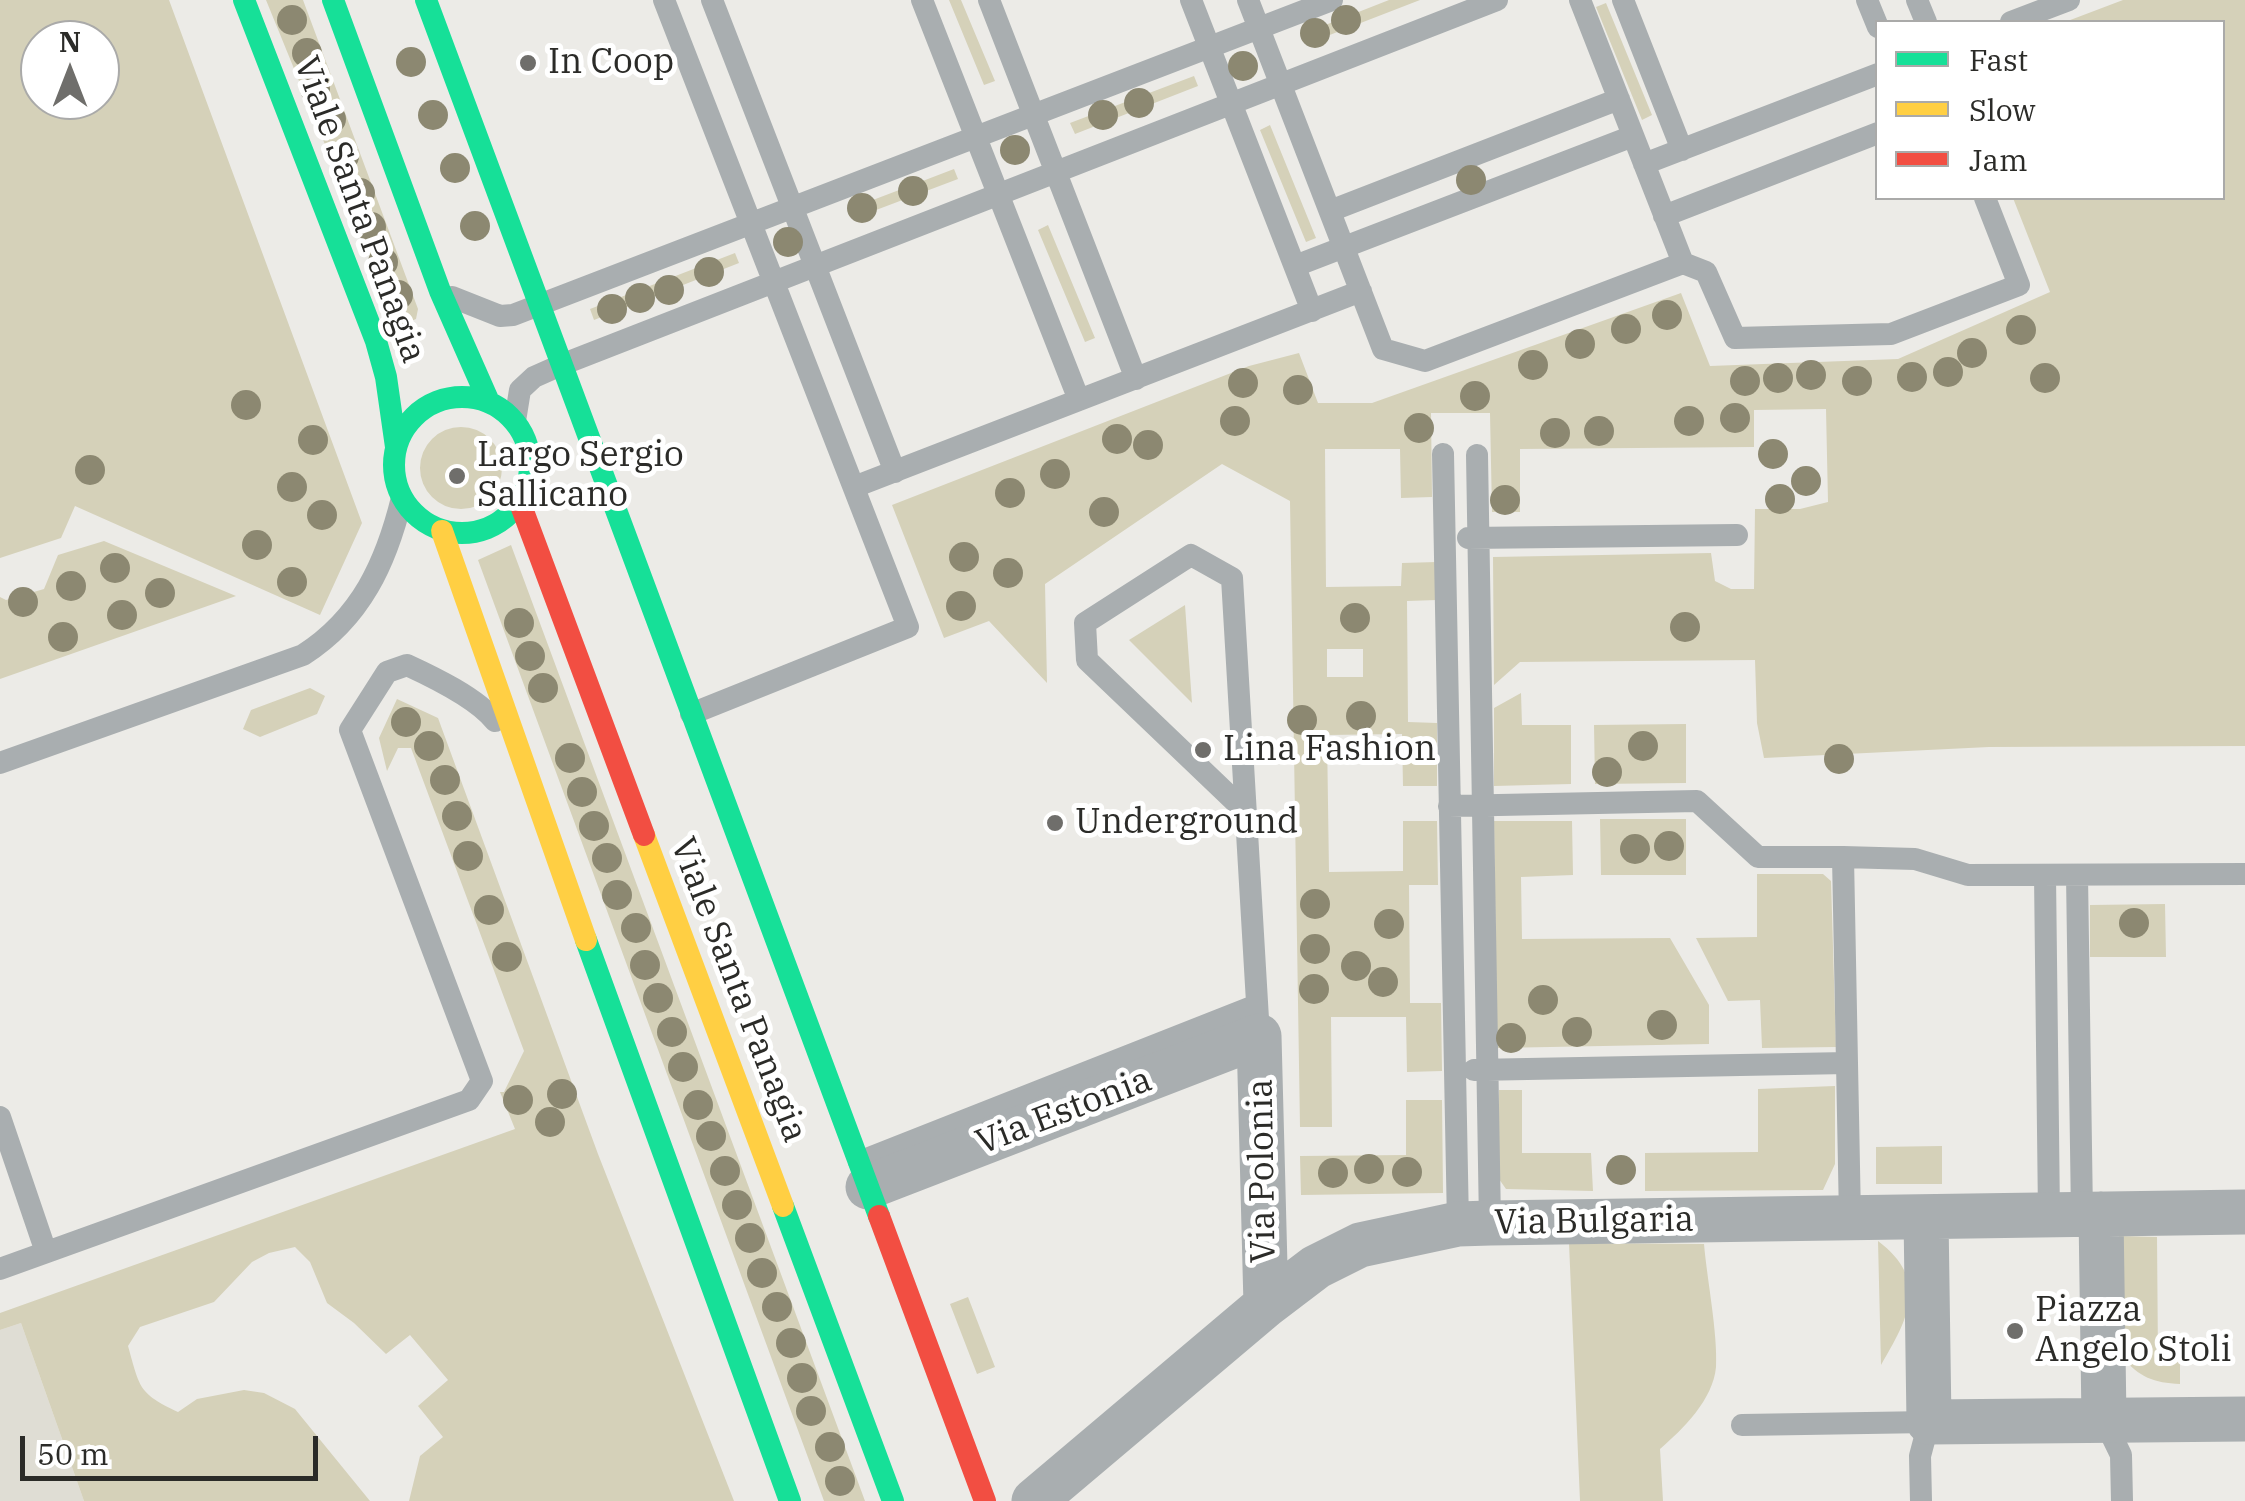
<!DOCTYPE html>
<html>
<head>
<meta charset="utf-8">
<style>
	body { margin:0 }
	#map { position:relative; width:2245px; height:1501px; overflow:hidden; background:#ecebe7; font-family:"IBM Plex Serif",serif }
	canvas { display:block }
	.legend { position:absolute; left:1875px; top:20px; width:350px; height:180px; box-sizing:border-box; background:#fff; border:2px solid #aaaaa9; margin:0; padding:12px 18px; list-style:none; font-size:30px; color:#2b2b28 }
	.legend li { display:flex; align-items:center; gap:20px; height:50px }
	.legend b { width:50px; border:2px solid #aaaaa9 }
	.north { position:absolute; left:20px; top:20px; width:100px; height:100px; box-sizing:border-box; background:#fff; border:2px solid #aaaaa9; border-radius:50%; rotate:0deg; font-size:28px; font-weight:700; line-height:40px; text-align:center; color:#2b2b28 }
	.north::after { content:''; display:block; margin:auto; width:35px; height:45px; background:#6f6e6b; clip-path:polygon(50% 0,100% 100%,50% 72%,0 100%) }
	.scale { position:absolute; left:20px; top:1436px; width:298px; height:45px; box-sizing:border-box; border:5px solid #2b2b28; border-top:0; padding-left:12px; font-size:30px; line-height:35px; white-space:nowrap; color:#2b2b28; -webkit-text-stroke:8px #fff; paint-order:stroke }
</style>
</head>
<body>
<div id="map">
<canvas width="2245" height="1501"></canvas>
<ul class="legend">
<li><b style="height:12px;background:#16e098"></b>Fast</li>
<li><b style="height:12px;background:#ffcf43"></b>Slow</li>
<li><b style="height:12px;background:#f24e42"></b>Jam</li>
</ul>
<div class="north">N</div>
<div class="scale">50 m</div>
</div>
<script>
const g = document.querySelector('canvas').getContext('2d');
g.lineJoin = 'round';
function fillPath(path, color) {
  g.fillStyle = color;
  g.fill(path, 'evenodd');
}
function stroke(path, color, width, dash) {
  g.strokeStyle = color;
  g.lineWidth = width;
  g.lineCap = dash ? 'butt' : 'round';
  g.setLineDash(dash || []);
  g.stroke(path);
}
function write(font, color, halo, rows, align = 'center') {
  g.font = font + ' "IBM Plex Serif",serif';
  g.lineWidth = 10;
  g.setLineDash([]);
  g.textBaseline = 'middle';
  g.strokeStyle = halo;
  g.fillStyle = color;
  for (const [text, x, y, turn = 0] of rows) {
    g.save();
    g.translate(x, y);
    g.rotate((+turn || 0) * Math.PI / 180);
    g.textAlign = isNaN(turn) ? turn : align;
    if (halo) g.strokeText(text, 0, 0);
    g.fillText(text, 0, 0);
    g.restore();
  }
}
fillPath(new Path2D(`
	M21,1323l63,178h-84v-171z`), '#dfddd4');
fillPath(new Path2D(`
	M0,0h169l193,523 -42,92 -245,-109 -14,32 -61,20zM100,40v60h-60v-60z
	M266,0h37l115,309 -2,10 -17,7z
	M949,0h12l34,81 -11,4z
	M1389,0h31l-111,43 -4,-10z
	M2123,0h122v746l-256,1 -225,11 -7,-35 -2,-63 -235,2 -26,23 -1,-128 218,-4 4,28 16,8h23l1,-80h45l28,-7 -2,-93 -72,1v37l-234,2v63h-28l-2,-99h-59l1,84 -31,1 -1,-49h-75l1,138 75,-1 1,-23 35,-1v38l-30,1 1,121 29,1v63h-34l-1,-52 -75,1 2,137 74,-1v-50h34l1,64h-29l1,118h31l1,68 -35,1 -1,-55h-75l1,110h-32l-10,-626 -68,-37 -177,120 2,99 -58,-62 -45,17 -52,-133 357,-139 50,-13 19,50h54l309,-110 29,73 188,-7 152,-67 -37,-94h209v-176h-157zM1363,649v28h-36v-28z
	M1606,3l46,112 -10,5 -46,-113z
	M1194,76l4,10 -123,48 -5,-11z
	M1270,125l46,113 -10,4 -46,-112z
	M954,169l4,10 -103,39 -3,-10z
	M1048,225l47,113 -10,4 -47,-112z
	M735,253l4,10 -145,57 -4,-11z
	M420 468a41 41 0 1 1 82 0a41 41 0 1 1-82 0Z
	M104,541l132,55 -236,83v-82l6,3 38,-11 14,-34z
	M511,545l354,956h-41l-346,-941z
	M1185,605l7,98 -63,-63z
	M310,688l15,8 -8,18 -57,23 -17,-8 8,-19z
	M1521,693l1,32h49v59l-77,2v-78z
	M397,699l41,19 160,436 136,347h-325l11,-45 23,-19 -25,-31 30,-26 -38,-45 -24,19 -32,-31 -27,-20 -17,-41 -15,-15 -26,6 -17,9 -38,40 -74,25 -12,19c12,42 10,47 50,66l19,-13 47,-9 20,3 31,16 75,92h-286l-63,-178 -21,7v-17l515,-184 -15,-37h4l20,-41 -113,-303h-13l-11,23 -8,-33z
	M1686,724v59l-91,1 -1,-59z
	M1600,819h86v56h-85z
	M1494,821h78l1,54 -52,2 1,62 148,-1 39,67v39l-212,4z
	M1757,874h66l8,7 5,166 -74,1 -2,-48 -32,1 -32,-63 61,-1z
	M2165,904l1,53h-76v-52z
	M1835,1086v78l-12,26 -178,1v-38l113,-1v-63z
	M1499,1090h23v63h69l2,38 -87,-2 -7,-10z
	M1406,1100h36l1,93 -142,2 -1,-39 106,-1z
	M1942,1146v38h-66v-37z
	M2119,1236l38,1 1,123h22v24c-26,-1 -41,-7 -58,-27z
	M1878,1241c52,39 30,78 3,124z
	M1569,1243l135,1c3,35 14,90 12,123 -3,33 -33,62 -56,82l3,52h-83z
	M968,1297l27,70 -18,7 -27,-70z`), '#d5d1b9');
stroke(new Path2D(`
	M664,0l244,627 -217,87
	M712,0l183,472
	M922,0l157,400
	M989,0l147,379
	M1191,0l121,311
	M1248,0l135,349 42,12 258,-98 23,9 29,66 156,-4 128,-49 -34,-87
	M1580,0l103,263
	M1623,0l59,150
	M1867,0l11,27
	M1917,0l9,22
	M2011,22l58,-22
	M1644,164l234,-90
	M1330,211l289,-112
	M1664,216l214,-83
	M1295,266l338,-130
	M452,297l48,19 13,-1 819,-315
	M515,421l5,-31 14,-13 27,-12 936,-365
	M1443,454l15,770
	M1477,455l13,768
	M854,487l507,-196
	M1468,538l269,-3
	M0,763l303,-108c58,-37 83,-92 99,-157
	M1449,806l248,-5 61,56h85l7,361
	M1245,811l-158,-151 -2,-37 106,-68 41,23 27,458
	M1843,857l72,2 53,16 277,-1
	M2045,875l4,340
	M2077,875l5,340
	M1474,1070l373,-7
	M0,1117l46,135
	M859,1162l398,-157
	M0,1269l469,-169 13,-19 -132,-351 37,-58 20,-7c26,12 70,33 88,56
	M2104,1420l17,35 1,46
	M1742,1425l187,-3 -9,34 1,45`), '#a9aeb0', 22);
stroke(new Path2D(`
	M868,1187l391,-151 7,269
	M2101,1214l3,206
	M1926,1217l3,205 316,-3
	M1034,1501l232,-196 50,-38 44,-22 98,-21 32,-1 755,-11`), '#a9aeb0', 45);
stroke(new Path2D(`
	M244,0l132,341 10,36 10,70
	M333,0l107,291 49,111
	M426,0l453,1216
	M394 465a68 68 0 1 1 136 0a68 68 0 1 1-136 0Z
	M586,940l204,561
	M783,1206l110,295`), '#16e098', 22);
stroke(new Path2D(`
	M442,531l144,409
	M644,835l139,371`), '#ffcf43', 22);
stroke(new Path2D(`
	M520,503l124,332
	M879,1216l106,285`), '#f24e42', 22);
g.fillStyle = '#8c8871';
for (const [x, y] of [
	[292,20],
	[1346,20],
	[1315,33],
	[307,53],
	[411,62],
	[1243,66],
	[315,89],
	[1139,103],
	[433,115],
	[1103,115],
	[331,119],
	[1015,150],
	[344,156],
	[455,168],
	[1471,180],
	[913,191],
	[360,193],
	[862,208],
	[475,226],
	[371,227],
	[788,242],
	[383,262],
	[709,272],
	[669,290],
	[398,295],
	[640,298],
	[612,309],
	[1667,315],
	[1626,329],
	[2021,330],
	[1580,344],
	[1972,353],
	[1533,365],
	[1948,372],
	[1811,375],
	[1912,377],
	[1778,378],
	[2045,378],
	[1745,381],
	[1857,381],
	[1243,383],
	[1298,390],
	[1475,396],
	[246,405],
	[1735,418],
	[1235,421],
	[1689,421],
	[1419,428],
	[1599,431],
	[1555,433],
	[1117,439],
	[313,440],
	[1148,445],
	[1773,454],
	[90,470],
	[1055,474],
	[1806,481],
	[292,487],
	[1010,493],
	[1780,499],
	[1505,500],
	[1104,512],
	[322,515],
	[257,545],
	[964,557],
	[115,568],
	[1008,573],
	[292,582],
	[71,586],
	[160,593],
	[23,602],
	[961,606],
	[122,615],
	[1355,618],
	[519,623],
	[1685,627],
	[63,637],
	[530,656],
	[543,688],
	[1361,716],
	[1302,720],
	[406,722],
	[429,746],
	[1643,746],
	[570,758],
	[1839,759],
	[1607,772],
	[445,780],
	[582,792],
	[457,816],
	[594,826],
	[1669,846],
	[1635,849],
	[468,856],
	[607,858],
	[617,895],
	[1315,904],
	[489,910],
	[2134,923],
	[1389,924],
	[636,928],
	[1315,949],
	[507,957],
	[645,965],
	[1356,966],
	[1383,982],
	[1314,989],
	[658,998],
	[1543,1000],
	[1662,1025],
	[672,1032],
	[1577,1032],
	[1511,1038],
	[683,1067],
	[562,1094],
	[518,1100],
	[698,1105],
	[550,1122],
	[711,1136],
	[1369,1169],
	[1621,1170],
	[725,1171],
	[1407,1172],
	[1333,1173],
	[737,1205],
	[750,1238],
	[762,1273],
	[777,1307],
	[791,1343],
	[802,1378],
	[811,1411],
	[830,1447],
	[840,1481]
]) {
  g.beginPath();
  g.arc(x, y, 15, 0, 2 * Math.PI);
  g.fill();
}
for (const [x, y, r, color] of [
	[528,63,10,"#6f6e6b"],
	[457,476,10,"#6f6e6b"],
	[1203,750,10,"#6f6e6b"],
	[1055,823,10,"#6f6e6b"],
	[2015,1331,10,"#6f6e6b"]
]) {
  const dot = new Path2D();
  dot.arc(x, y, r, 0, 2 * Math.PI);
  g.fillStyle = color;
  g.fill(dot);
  stroke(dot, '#fff', 4);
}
write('35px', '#2b2b28', '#fff', [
	["In Coop",548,63],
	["Largo Sergio",477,456],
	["Sallicano",477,496],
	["Lina Fashion",1223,750],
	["Underground",1075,823],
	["Piazza",2035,1311],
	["Angelo Stoli",2035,1351]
], 'left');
write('35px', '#2b2b28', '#fff', [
	["Viale Santa Panagia",359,210,70],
	["Viale Santa Panagia",738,990,69],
	["Via Estonia",1064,1112,-21],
	["Via Polonia",1263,1171,-91],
	["Via Bulgaria",1594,1222,-1]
]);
</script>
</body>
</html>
